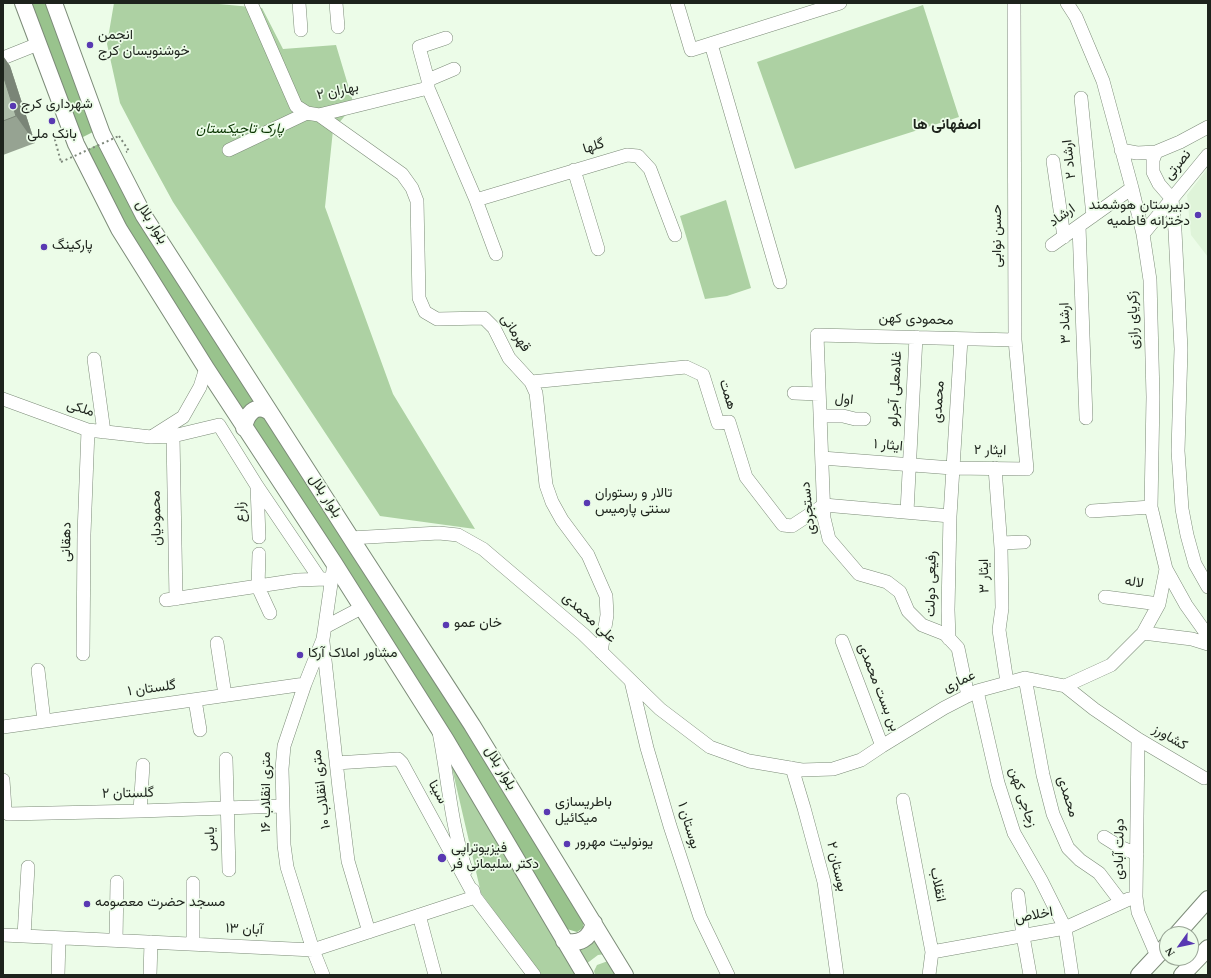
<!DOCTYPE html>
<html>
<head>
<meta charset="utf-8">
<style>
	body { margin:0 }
	#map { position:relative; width:1211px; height:978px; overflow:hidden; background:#ecfce8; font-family:Georgia,serif }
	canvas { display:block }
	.frame { position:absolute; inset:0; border:4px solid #1d231c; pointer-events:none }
	.north { position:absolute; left:1159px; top:926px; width:40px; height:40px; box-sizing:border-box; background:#ecfce8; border:1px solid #99a596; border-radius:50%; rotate:237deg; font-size:11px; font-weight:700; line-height:16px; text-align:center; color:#1d231c }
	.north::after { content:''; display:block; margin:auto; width:14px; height:18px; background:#5939b2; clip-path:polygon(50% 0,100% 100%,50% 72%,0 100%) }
</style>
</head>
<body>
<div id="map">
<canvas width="1211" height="978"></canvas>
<div class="frame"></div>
<div class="north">N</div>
</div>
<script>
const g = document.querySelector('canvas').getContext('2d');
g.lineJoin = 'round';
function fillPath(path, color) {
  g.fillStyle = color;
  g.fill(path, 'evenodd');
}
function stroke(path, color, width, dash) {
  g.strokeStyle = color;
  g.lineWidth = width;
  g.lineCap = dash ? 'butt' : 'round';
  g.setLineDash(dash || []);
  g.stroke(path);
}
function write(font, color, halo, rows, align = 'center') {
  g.font = font + ' Georgia,Vazirmatn,serif';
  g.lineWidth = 3.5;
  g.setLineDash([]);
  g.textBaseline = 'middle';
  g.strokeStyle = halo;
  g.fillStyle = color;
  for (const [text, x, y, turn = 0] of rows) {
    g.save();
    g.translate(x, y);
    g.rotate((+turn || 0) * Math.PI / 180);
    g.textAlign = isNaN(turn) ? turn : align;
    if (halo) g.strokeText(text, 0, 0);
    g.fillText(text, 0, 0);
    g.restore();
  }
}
fillPath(new Path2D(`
	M1208,168v89l-17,-22 -4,-40z`), '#dff4d9');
fillPath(new Path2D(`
	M114,3h94l54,5 21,41 53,-4 18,60 -21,25 -8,77 68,187 82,135 -95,-13 -207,-314 -30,-55 -23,-44 -13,-59z
	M923,5l36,112 -164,52 -38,-107z
	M726,200l25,88 -24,8 -22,3 -25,-83z
	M449,755l132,220h-40l-60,-82z
	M593,934l13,20 -8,1 -12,9 -10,-17z
	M608,961l10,14h-23l-1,-4 3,-6z`), '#add1a3');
fillPath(new Path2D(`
	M30,3h16l49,128 -14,7z
	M102,142l482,778 -1,8 -6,4 -10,-3 -131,-214 -266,-416 -46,-74 -37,-75z`), '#99c38d');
const minor = new Path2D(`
	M251,3l45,103 11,7 12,2 109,-27
	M299,3l2,27
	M336,3l2,24
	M677,3l14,47 149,-47
	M1067,3l9,14 27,64 29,107 11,46 7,46 3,117 -2,110 15,62 20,36 22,31
	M446,38l-27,9 9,33v8l48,112 20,54
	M711,44l69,238
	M3,58l35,-14
	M428,80l26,-11
	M1081,98l12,118
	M319,115l83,59 10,14 5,13 2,97 6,14 12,7 47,-1 10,10 15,30 22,24 5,11 10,92 6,17 10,18 26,35 18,41 1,19 -6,37
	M229,150l78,-37
	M1121,150l16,3 19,-1 24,-10 28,-15
	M1156,152l-3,8v12l6,12 13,15 3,32 6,118 -3,102 4,58 5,26 8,29 13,23
	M1053,161l11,76
	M574,170l24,79
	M476,200l151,-45 11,1 12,13 25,66
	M1079,226l7,192
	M1143,234l65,-79
	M1052,245l80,-57
	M94,359l10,73
	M531,382l155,-15 17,8 15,48 11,-1 17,55 37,48 9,1 32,-21 126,11
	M794,393l25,1
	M3,399l85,31 63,7 22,-1 46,-11 38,61 63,93
	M820,416h23l12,3h9
	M153,436l30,-19 17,-30 6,-19
	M173,436l3,163
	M822,458l130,10 75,1 -12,-129 -1,-337
	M995,468l6,80 1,60 -3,22 8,52
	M257,486l2,51
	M1092,511l59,-4
	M907,512l9,-175
	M350,538l89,-5 19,2 25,14 100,85 77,75 50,38 39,14 53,9 31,-1 28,-9 21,-14 62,-38 33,-17 48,-13 40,8 29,23 44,30 66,39
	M1001,543l23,-1
	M259,554l-1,33 12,26
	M1105,597l54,7
	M166,600l132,-20 28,-1
	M325,627l38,-20
	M1143,633l49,6 16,5
	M949,639l-1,-29 2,-94 11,-177
	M842,641l40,105
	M323,642l16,146 9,73 21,71
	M217,643l8,52
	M83,654l1,-120 4,-104
	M38,670l6,51
	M1025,678l18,97 10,39 15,34 12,12 19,13 22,29
	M631,681l16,67 23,78 30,91 28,58
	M1065,686l46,-21 32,-32 16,-29 7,-35
	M977,691l21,92 16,50 27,47 24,48 7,47
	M968,696l-10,-48 -13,-14 -23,-9 -14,-14 -8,-19 -13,-10 -28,-8 -30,-35 -5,-21 -7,-183 198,5
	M195,700l5,30
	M3,727l302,-43
	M439,732c9,46 12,93 27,138
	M1138,739l-2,158 2,15 19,44
	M226,759l3,111
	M792,768l12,40 20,74 13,93
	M3,780l2,29 3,5 132,-3 142,-5
	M903,800l29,152 -3,23
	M140,811l3,-46
	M1104,837l16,10 17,7
	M473,890l2,7 59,78
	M1018,895l5,41 7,39
	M419,915l16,60
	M3,935l310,15 162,-53 -73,-134 -4,-4 -62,4
	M24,936l4,-69
	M116,941l1,-59
	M193,944v-61
	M932,952l133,-24 64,-29
	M58,975l1,-37
	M150,975l1,-33
	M323,975l-10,-25 -26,-83 -3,-22 -2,-76 2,-23 21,-62 18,-45 11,-76`);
const major = new Path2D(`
	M23,3l53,141 43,85 87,139 128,195 112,177 139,235
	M54,3l48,131 42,82 212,330 116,179 153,250
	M244,428c2,-13 11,-25 24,-17
	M1177,934l31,-35
	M564,941c15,4 26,-2 30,-18
	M1139,975l28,-30
	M1182,975l26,-27`);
stroke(minor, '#7c8b78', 14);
stroke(major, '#7c8b78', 18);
stroke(new Path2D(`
	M119,136l10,15 -3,1
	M60,137l-5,3 6,22`), '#7d877a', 2, [2, 3]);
stroke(minor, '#fff', 13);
stroke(major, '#fff', 16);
stroke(new Path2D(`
	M61,162l58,-26`), '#7d877a', 2, [2, 3]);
fillPath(new Path2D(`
	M3,56l7,10 25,77 -32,12z`), '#96a392');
fillPath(new Path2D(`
	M3,56l7,10 25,77 -19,-27 -13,-41z`), '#7a8577');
const building = new Path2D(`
	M3,75l13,41 -13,5z`);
fillPath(building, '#aebeaa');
stroke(building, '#7a8577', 1);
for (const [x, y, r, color] of [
	[90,45,4,"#5939b2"],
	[13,106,4,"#5939b2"],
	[52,121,4,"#5939b2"],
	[1198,215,4,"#5939b2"],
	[44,247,4,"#5939b2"],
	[587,503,4,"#5939b2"],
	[446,625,4,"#5939b2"],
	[300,655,4,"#5939b2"],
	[547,812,4,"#5939b2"],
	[567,844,4,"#5939b2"],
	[442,858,5,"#5939b2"],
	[87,904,4,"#5939b2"]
]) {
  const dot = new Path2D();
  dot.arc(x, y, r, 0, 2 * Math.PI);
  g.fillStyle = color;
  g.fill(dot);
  stroke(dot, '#ecfce8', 1.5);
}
write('14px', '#1d231c', '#ecfce8', [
	["انجمن",98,37],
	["خوشنویسان کرج",98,53],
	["شهرداری کرج",21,106],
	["بانک ملی",52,136,"center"],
	["دبیرستان هوشمند",1190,207,"right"],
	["دخترانه فاطمیه",1190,223,"right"],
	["پارکینگ",52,247],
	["تالار و رستوران",595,495],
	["سنتی پارمیس",595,511],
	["خان عمو",454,625],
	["مشاور املاک آرکا",308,655],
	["باطریسازی",555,804],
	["میکائیل",555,820],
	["یونولیت مهرور",575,844],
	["فیزیوتراپی",451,850],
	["دکتر سلیمانی فر",451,866],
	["مسجد حضرت معصومه",95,904]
], 'left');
write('14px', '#1d231c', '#ecfce8', [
	["بهاران ۲",338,93,-12],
	["گلها",594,148,-17],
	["ارشاد ۲",1071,159,-96],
	["نصرتی",1179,166,-51],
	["ارشاد",1063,217,-36],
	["بلوار بلال",150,223,59],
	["حسن نوابی",999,236,-90],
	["زکریای رازی",1135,320,-92],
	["محمودی کهن",916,321,2],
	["ارشاد ۳",1067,323,-92],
	["قهرمانی",514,334,56],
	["غلامعلی آجرلو",897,389,-87],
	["همت",726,395,73],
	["اول",844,401,6],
	["محمدی",940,402,-86],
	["ملکی",80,410,18],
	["۱ ایثار",888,447,5],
	["ایثار ۲",990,452,1],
	["بلوار بلال",324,497,57],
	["دستجردی",810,508,-96],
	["زارع",242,512,-92],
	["محمودیان",158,518,-91],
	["دهقانی",68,542,-89],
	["ایثار ۳",986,576,-91],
	["رفیعی دولت",933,584,-89],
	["لاله",1134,584,8],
	["علی محمدی",588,619,42],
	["عماری",960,683,-25],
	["بن بست محمدی",877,688,69],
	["گلستان ۱",152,690,-8],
	["کشاورز",1169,739,30],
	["بلوار بلال",499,769,59],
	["۱۰ متری انقلاب",323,789,-97],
	["۱۶ متری انقلاب",268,792,-90],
	["سینا",436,793,61],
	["گلستان ۲",128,795,-1],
	["محمدی",1066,797,73],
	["زجاجی کهن",1021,798,72],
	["بوستان ۱",687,826,73],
	["یاس",212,839,-91],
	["دولت آبادی",1121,849,-89],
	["بوستان ۲",835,867,77],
	["انقلاب",936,885,79],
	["اخلاص",1034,917,-10],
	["۱۳ آبان",244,931,3]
]);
write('italic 14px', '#093400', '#ecfce8', [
	["پارک تاجیکستان",240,131]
]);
write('bold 15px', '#1d231c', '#ecfce8', [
	["اصفهانی ها",947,127]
]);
</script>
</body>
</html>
